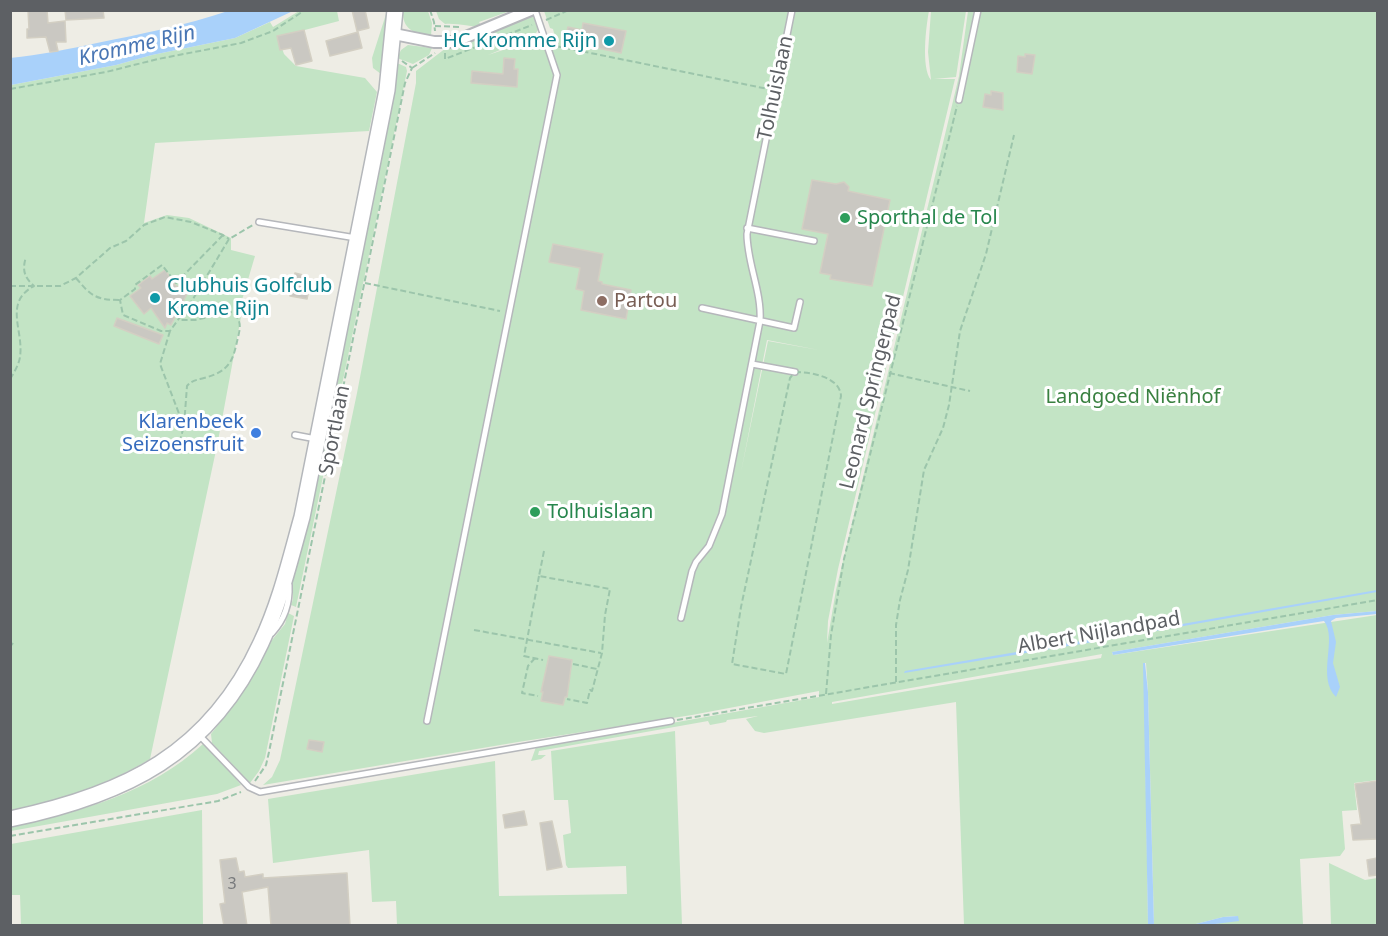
<!DOCTYPE html>
<html>
<head>
<meta charset="utf-8">
<style>
	body { margin:0 }
	#map { position:relative; width:1388px; height:936px; overflow:hidden; background:#eeede5; font-family:"Noto Sans",sans-serif }
	canvas { display:block }
	.frame { position:absolute; inset:0; border:12px solid #5d6064; pointer-events:none }
</style>
</head>
<body>
<div id="map">
<canvas width="1388" height="936"></canvas>
<div class="frame"></div>
</div>
<script>
const g = document.querySelector('canvas').getContext('2d');
g.lineJoin = 'round';
function fillPath(path, color) {
  g.fillStyle = color;
  g.fill(path, 'evenodd');
}
function stroke(path, color, width, dash) {
  g.strokeStyle = color;
  g.lineWidth = width;
  g.lineCap = dash ? 'butt' : 'round';
  g.setLineDash(dash || []);
  g.stroke(path);
}
function write(font, color, halo, rows, align = 'center') {
  g.font = font + ' "Noto Sans",sans-serif';
  g.lineWidth = 6;
  g.setLineDash([]);
  g.textBaseline = 'middle';
  g.strokeStyle = halo;
  g.fillStyle = color;
  for (const [text, x, y, turn = 0] of rows) {
    g.save();
    g.translate(x, y);
    g.rotate((+turn || 0) * Math.PI / 180);
    g.textAlign = isNaN(turn) ? turn : align;
    if (halo) g.strokeText(text, 0, 0);
    g.fillText(text, 0, 0);
    g.restore();
  }
}
fillPath(new Path2D(`
	M299,11h38l2,10 -61,16 6,17 12,12 69,12 12,14 -8,39 -214,12 -11,80 23,-8 22,3 42,20v12l24,6 -13,44 1,6 -25,135 -68,318c-39,24 -95,44 -139,54v-728l105,-20 36,-10 83,-17 35,-16 3,5z
	M387,11h3l-9,63 -8,-6 -1,-10z
	M403,11h25l4,12 -1,13 -2,1c-15,-4 -27,-8 -26,-26z
	M436,11h74l-31,11 3,5c-12,0 -24,-4 -37,-3l-6,-5z
	M544,11h385c-3,15 -8,57 2,69l-3,-28 3,-41h35l-10,66 -22,2h21l-117,490 -10,52 -1,22 9,-53 123,-514 9,-65h409v600l-44,4 -221,37 1,3 264,-40v165l-23,3 3,27 -15,1 3,38 -5,7 -40,3 3,66h-96l31,-5v-4l-15,1 -31,8h-38l-6,-233 -2,-29h-2l4,262h-184l-8,-223 -192,31 -9,-2 -9,-12 12,-3 -31,4 -1,2 -16,3 -2,-4 -169,30 -1,4h8l-5,4 -10,2 5,-14 283,-50v-6l-127,24 -174,27 -255,43 9,-8 8,-17 77,-367 59,-310v-12l30,-23 85,-33 3,3 4,12 -4,6 -46,19 66,-22 -1,-4 -3,-1zM767,340l52,10 -51,-9 -27,131zM1102,654l-1,4 -24,4 -245,42v-2z
	M408,45l24,3 -3,7 -16,9 -16,-6 4,-8z
	M397,63l9,4 1,4 -111,536 -5,-2 2,-6v-24z
	M288,613l6,3 -29,142 -6,13 -9,12 -38,-40 -1,-9 26,-34 31,-55 17,-21z
	M675,731l7,194h-285l-1,-24 -24,1 -3,-52 -96,13 -5,-64 227,-38 4,135 128,-2 -1,-28 -58,2 -2,-3 -3,-30 8,-2 -3,-33h-14l-3,-49z
	M203,744l26,26 12,15 -24,9 -206,37v-5c69,-14 139,-33 192,-82z
	M202,810l1,115h-182l-1,-30h-9v-51z
	M1329,863l36,17 12,-2v47h-46z`), '#c3e4c5');
fillPath(new Path2D(`
	M228,11h65l-58,27 -83,17 -36,10 -105,20 -1,-27c30,-3 59,-9 87,-15 45,-9 89,-18 131,-32z
	M1377,590v2l-256,45 -2,-2z
	M1377,611v3l-41,4 -5,3 5,21 -3,21 7,24 -4,10c-20,-20 2,-58 -12,-76l-211,34 -1,-3 221,-37z
	M1093,639l1,1 -1,2 -189,31 1,-2z
	M1143,663h2l3,29 6,234 -6,-1z
	M1238,916l1,5 -32,4h-15l31,-8z`), '#a9d1fa');
const building = new Path2D(`
	M28,10h19l1,13 17,-2 1,21h-10l2,9 -8,1 -4,-15 -19,1v-9h2z
	M65,10h38l1,8 -38,2z
	M352,10h13l4,18 -12,3z
	M583,23l43,8 -5,22 -56,-12 3,-14 14,3z
	M304,30l8,31 -16,4 -5,-17 -11,2 -3,-14z
	M358,32l4,16 -32,8 -4,-15z
	M1025,54l10,1 -3,19 -15,-2 1,-16 7,1z
	M504,58l11,1 -1,10h4l-1,18 -46,-4 1,-12 31,3z
	M991,91l12,2v17l-20,-3 2,-13 6,1z
	M812,180l24,4 8,-2 5,5 -1,4 42,9 -18,86 -42,-7 1,-4 -11,-2 8,-39 -26,-5z
	M553,244l50,10 -5,27 4,1v2l29,6 -5,29 -45,-9 3,-19 -8,-2 4,-21 -31,-6z
	M165,270l11,16 12,6 -17,33 -4,-2 -2,5 -14,-20 -7,6 -14,-18 11,-8 -3,-3 12,-9 2,3z
	M295,273l12,3 -1,9h4l-3,14 -17,-3 1,-13h2z
	M117,318l46,17 -4,9 -45,-18z
	M549,656l23,4 -5,37h-2l-2,8 -22,-4 2,-9h-2z
	M309,740l15,2 -2,10 -15,-3z
	M1377,781v58l-24,1 -2,-15 10,-1 -6,-40z
	M524,811l3,14 -22,3 -2,-13z
	M552,821l10,46 -15,3 -7,-47z
	M236,858l3,14 5,-1 1,6 18,-3v4l84,-5 3,53h-79l-3,-39 -26,5 5,34h-23l-4,-22 5,-1 -5,-43z
	M1377,858v17l-8,1 -2,-16z`);
fillPath(building, '#cac8c2');
stroke(building, '#d3cfc3', 1.5);
const lane = new Path2D(`
	M959,100l19,-90
	M259,222l97,16
	M747,228l67,13
	M702,308l92,20 6,-26
	M752,364l43,8
	M295,435l21,4
	M681,618l11,-47 4,-9 13,-16 13,-32 38,-193c2,-29 -13,-58 -13,-87l45,-224
	M272,633c13,-14 18,-29 17,-48
	M427,721l130,-646 -22,-65
	M199,735l50,52 11,5 411,-71`);
const street = new Path2D(`
	M394,34l40,8h20l77,-32`);
const secondary = new Path2D(`
	M10,819c115,-24 200,-65 251,-176 19,-40 29,-83 41,-126l85,-427 8,-80`);
stroke(lane, '#b5b7bb', 8);
stroke(street, '#b5b7bb', 14);
stroke(secondary, '#b4b7bb', 18);
stroke(new Path2D(`
	M430,10l4,12 1,9
	M546,20l23,-10
	M435,26l26,1
	M556,46l212,43
	M445,53v6l87,-34
	M402,61l10,7
	M412,68l23,-15
	M10,89l96,-17 52,-13 83,-16 32,-12 32,-21
	M223,235l-47,48 -14,-18 -27,20v4l-15,11 3,15 38,16h9l23,-32 36,-60 24,-14
	M76,278c15,18 20,22 44,22
	M365,283l135,28
	M10,286h50l16,-8 34,-30 16,-7 18,-16 21,-8 26,5 32,13 6,4
	M170,331l-10,33 23,60
	M795,372c16,0 45,5 46,24l-55,278 -54,-10 9,-57 49,-229z
	M889,373l81,18
	M10,379c4,-6 9,-15 10,-22 4,-27 -17,-54 14,-71 -10,-9 -12,-16 -8,-29
	M177,451l7,-25 3,-40c5,-6 10,-6 17,-8 26,-7 29,-17 34,-41 3,-11 3,-18 -6,-25l-37,8h-15
	M544,551l-5,25 71,13 -5,26 -3,38 -10,38 -2,-1 -3,13 -20,-4
	M539,576l-15,80 19,4
	M474,630l127,23
	M10,647l3,-4
	M535,658l-7,8 -6,27 16,3
	M573,664l24,5
	M896,682v-57l4,-25 8,-30 16,-100 19,-42 6,-23 11,-74 26,-77 28,-119
	M826,694l5,-59 13,-76 113,-453
	M677,720l701,-120
	M255,781l11,-16 3,-13 136,-669 7,-15
	M10,836l208,-35 23,-9`), '#9cc5ab', 2, [6, 3]);
stroke(lane, '#fff', 5);
stroke(street, '#fff', 10);
stroke(secondary, '#fff', 15);
for (const [x, y, r, color] of [
	[609,41,6,"#0f9aa8"],
	[845,218,6,"#2e9e5b"],
	[155,298,6,"#0f9aa8"],
	[602,301,6,"#8d6e63"],
	[256,433,6,"#3f7fe0"],
	[535,512,6,"#2e9e5b"]
]) {
  const dot = new Path2D();
  dot.arc(x, y, r, 0, 2 * Math.PI);
  g.fillStyle = color;
  g.fill(dot);
  stroke(dot, '#fff', 2);
}
write('16px', '#787a7c', null, [
	["3",232,884]
]);
write('20px', '#0d838f', '#fff', [
	["HC Kromme Rijn",597,41],
	["Clubhuis Golfclub",167,286,"left"],
	["Krome Rijn",167,309,"left"]
], 'right');
write('20px', '#5d6064', '#fff', [
	["Tolhuislaan",776,88,-78],
	["Leonard Springerpad",871,392,-76],
	["Sportlaan",335,430,-79],
	["Albert Nijlandpad",1099,633,-10]
]);
write('20px', '#27864d', '#fff', [
	["Sporthal de Tol",857,218],
	["Tolhuislaan",547,512]
], 'left');
write('20px', '#785e54', '#fff', [
	["Partou",614,301]
], 'left');
write('20px', '#398040', '#fff', [
	["Landgoed Niënhof",1133,397]
]);
write('20px', '#366cbe', '#fff', [
	["Klarenbeek",244,422],
	["Seizoensfruit",244,445]
], 'right');
write('italic 21px', '#4976b4', '#fff', [
	["Kromme Rijn",137,46,-13]
]);
</script>
</body>
</html>
